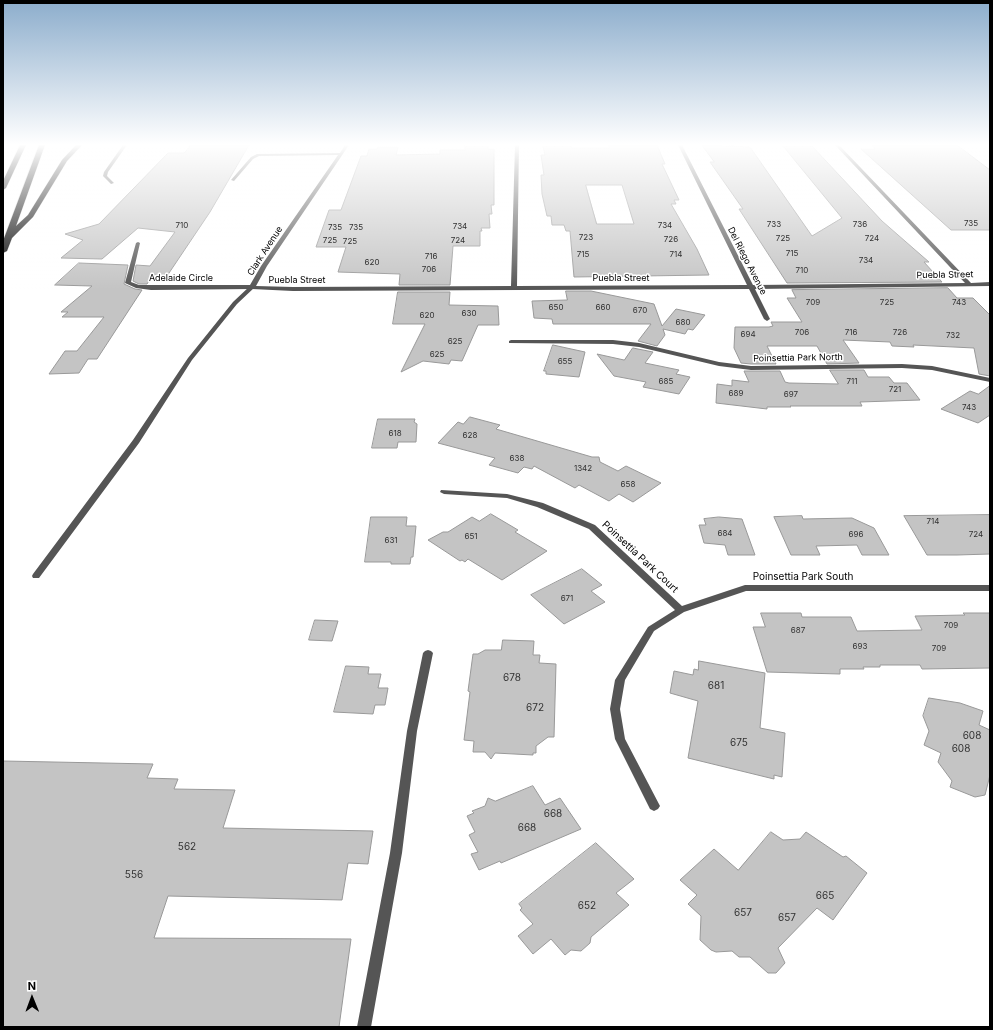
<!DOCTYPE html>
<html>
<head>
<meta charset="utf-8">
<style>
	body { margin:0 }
	#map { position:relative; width:993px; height:1030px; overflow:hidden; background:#fff; font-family:Inter,sans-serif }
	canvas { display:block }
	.frame { position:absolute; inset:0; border:4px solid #000; pointer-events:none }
	.north { position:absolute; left:12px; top:978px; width:40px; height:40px; -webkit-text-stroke:3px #fff; paint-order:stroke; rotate:359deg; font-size:11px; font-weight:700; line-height:16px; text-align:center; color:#000 }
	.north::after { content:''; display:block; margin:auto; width:14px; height:18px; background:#000; clip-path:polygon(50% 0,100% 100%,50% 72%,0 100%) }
</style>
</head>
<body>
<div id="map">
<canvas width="993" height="1030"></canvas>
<div class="frame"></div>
<div class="north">N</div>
</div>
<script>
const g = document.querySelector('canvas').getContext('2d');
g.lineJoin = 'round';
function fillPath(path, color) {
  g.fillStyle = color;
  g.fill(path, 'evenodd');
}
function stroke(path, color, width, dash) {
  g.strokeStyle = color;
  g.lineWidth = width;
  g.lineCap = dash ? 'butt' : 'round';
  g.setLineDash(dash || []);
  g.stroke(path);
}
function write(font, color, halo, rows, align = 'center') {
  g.font = font + ' Inter,sans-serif';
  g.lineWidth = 3;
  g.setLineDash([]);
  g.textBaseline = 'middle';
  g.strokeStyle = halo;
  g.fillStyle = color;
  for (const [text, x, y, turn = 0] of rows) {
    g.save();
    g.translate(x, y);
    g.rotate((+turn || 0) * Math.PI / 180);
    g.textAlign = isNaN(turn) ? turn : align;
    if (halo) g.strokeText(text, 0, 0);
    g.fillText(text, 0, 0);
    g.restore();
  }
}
const building = new Path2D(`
	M191,145h58l-39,67 -43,64 -14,-1 -6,9h-8l-6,-3 3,-16 14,1 25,-34 -37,-4 -36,31 -41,-1 22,-18 -18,-6 34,-10 69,-71h16z
	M609,145h48l8,19h-3l17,36h-5l2,4h-5l26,45 12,26 -135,2 -4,-46h-4l-2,-6h-12l-1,-9h-4l-5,-22 -1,-19h3l-3,-20h4l-2,-9h28l1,2h37zM586,185h36l12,39h-37z
	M702,145l48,2 62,89 30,-18 -59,-72h29l70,75 47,41h-5l18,20 -155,1 -48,-74h4l-33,-47h4z
	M872,145h85l33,25v60h-39l-90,-81h14z
	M465,146h23v3h6v56h-3l1,9h-3l1,14h-9l1,3h-2v15h-27l-3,39h-51l1,-11 -62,-2 8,-25h-30l13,-37h12l20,-54h6l2,-7h8l1,-2h20l-2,8 44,-1v-4h25z
	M79,263l49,2 -4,19 11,5 7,1 -45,69h-9l-9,14 -30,1 16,-23h12l27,-34h-42l6,-5h-7l31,-26 -37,-1z
	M948,288l9,10h16l17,17v61l-11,-2 -5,-26 -61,-3 1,2 -22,-1 -2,-4 -47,-2 16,23 -32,1 -10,-18h-50l9,18h-25l-10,-1 -7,-15 1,-21h34l4,-1 -2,-4h31l-15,-24h9l-4,-8z
	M566,291h25l63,13 8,22 14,-17 29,6 -12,15 -5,-1 -3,5 -22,-5 2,6 -8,11 -19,-5 13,-17h-98l-1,-5 -18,-1 -2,-17 35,-1z
	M398,292h52l-1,13 49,1 1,19h-21l-16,36 -11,-1 -2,4 -26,-3 -22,11 24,-48h-32z
	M553,345l32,7 -6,25 -33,-3v-3h-2z
	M633,348l20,4 -8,11 34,7 -3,4 14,3 -11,17 -36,-7 3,-5 -32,-6 -17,-22 27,6z
	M830,370h34l4,7h21l5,6h13l13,17 -60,2 2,4h-72l1,1h-24v2l-51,-6 1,-19 15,2v-6l17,2 -5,-11h36l5,11 4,1 49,1z
	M990,386v29l-12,8 -37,-14 29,-18 8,3z
	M470,417l30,8 -4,4 96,28h7l1,5 18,9 8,-5 35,17 -28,19 -14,-8 -10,7 -30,-16 -4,3 -41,-22 -2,3 -8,-2 -6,6 -29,-8 6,-7 -57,-15 20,-21 5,2z
	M378,419h37l-1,3 3,2 -1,18h-18l-1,6h-25z
	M491,514l27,16 -3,2 32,19 -45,29 -34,-21 -3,3 -3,-2 -2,1 -32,-21 15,-8h5l24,-15 7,4z
	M990,515v39l-33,1h-30l-23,-39z
	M802,516l1,3 49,-1 22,10 15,27h-27l-5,-10 -41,1 4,9h-29l-17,-38z
	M371,517h36l-1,9h10l-3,31h-2l-1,7h-19v-2h-26z
	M719,517l23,2 13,36h-27l-3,-10 -21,-2 -5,-18h7l-2,-6z
	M582,569l20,16 -11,6 14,11 -41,22 -33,-29z
	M761,613h40l1,4h49l6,14 65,-1 -7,-14 50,-1 -2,-2h27v55l-68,1 -2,-4h-40v2h-17l1,2h-24v5l-73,-2 -14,-45h12z
	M315,620l23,1 -6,20 -23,-1z
	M503,640l31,1 -1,14h7l-1,8 17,1 -2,73h-6l-12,9v7h-3v2l-38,-2 -4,6 -6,-7h-12l1,-11 -10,-1 6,-48 -2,-1 5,-37h5l7,-4h16z
	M699,661l66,12 -5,55 25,5 -3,44 -8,-2v4l-86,-21 10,-57 -28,-8 4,-22 19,4 1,-6 4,1z
	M346,666l23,1 -1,7h13l-3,14h10l-3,17h-10l-2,9 -39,-2z
	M929,698l31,5 23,8 -4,14 11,5v45l-5,20 -10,2 -25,-10 2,-6 -14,-19 3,-9 -17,-8 5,-14 -6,-15z
	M3,761l150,3 -6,14 31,1 -4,10 61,1 -12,38 150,3 -5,33 -20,-1 -6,37 -174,-4 -14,42 197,1 -12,88h-336z
	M533,786l12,19 15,-7 21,31 -80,34 -1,-2 -21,9 -8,-16 7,-2 -9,-17 6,-3 -8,-16 7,-3 -2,-2 13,-5 3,-8 7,3z
	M771,832l12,8 17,-1 6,-7 37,25 3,-1 21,17 -34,47 -16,-12 -39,40 7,15 -9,10h-8l-18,-16h-11l-7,-6 -16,1 -5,-2 -11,-10 1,-24 -13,-12 9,-9 -17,-15 34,-31 24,21z
	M596,843l38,36 -18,14 13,12 -38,32 -1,6 -9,8 -10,-1 -6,5 -14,-16 -18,15 -15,-18 15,-12 -13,-14 2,-2 -3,-4z`);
fillPath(building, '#c4c4c4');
stroke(building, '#999', 1);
const highway = new Path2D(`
	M20,145h6l-20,43 -3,2v-9z
	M39,145h6l-29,81 12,-11 34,-55 14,-15h6l-15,16 -34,56 -21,21 -5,13 -4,2v-12z`);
stroke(highway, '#dbdbdb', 1);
fillPath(new Path2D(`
	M123,145h4l-19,27 -1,4 7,7 -3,1 -8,-8 1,-4z
	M250,286l5,1 -18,17 -45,56 -53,83 -100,135h-6l-1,-2 1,-2 100,-134 55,-82 45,-56z
	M428,650l3,1 2,2 -16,78 -15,122 -31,174h-14l33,-174 17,-122 16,-78 2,-2z`), '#555');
fillPath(new Path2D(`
	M345,145h4l-82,121 -11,20 37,1 218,-1 4,-141h4l-2,141 230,-1 -69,-140h4l71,140 212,-2 -130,-138h4l132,138 19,-1v4l-235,3 15,30 -3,2 -3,-2 -15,-30 -456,2 -41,-2 -101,1 -15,-2 -11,-5 11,-40 2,-1 2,1 -9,39 8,3h111l11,-19 77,-111 -79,1 -6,3 -19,22 -3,-1 20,-23 6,-3 83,-1z
	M511,340h102l26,3 80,19 32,4 151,-2 30,2 58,12v4l-58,-12 -30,-2 -151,2 -32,-4 -80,-19 -26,-3 -104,-1v-2z
	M441,490l66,4 36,9 52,22 87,81 63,-21h245v6h-244l-62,21 -30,19 -29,49 -5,29 5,30 35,67 -2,3 -4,2 -4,-2 -35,-70 -5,-30 5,-29 33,-53 27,-17 -86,-81 -52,-22 -30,-9 -63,-4 -4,-2z`), '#555');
fillPath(highway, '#000');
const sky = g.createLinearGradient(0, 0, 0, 289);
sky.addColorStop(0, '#8cadcc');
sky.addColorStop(0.5, '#fff');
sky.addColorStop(1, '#ffffff00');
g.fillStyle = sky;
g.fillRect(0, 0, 993, 289);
write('8px', '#313131', null, [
	["735",971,224],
	["733",774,225],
	["736",860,225],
	["710",182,226],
	["734",665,226],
	["734",460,227],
	["735",335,228],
	["735",356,228],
	["723",586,238],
	["725",783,239],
	["724",872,239],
	["726",671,240],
	["725",330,241],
	["724",458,241],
	["725",350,242],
	["715",792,254],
	["715",583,255],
	["714",676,255],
	["716",431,257],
	["734",866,261],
	["620",372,263],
	["706",429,270],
	["710",802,271],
	["709",813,303],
	["725",887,303],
	["743",959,303],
	["650",556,308],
	["660",603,308],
	["670",640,311],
	["630",469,314],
	["620",427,316],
	["680",683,323],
	["706",802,333],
	["716",851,333],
	["726",900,333],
	["694",748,335],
	["732",953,336],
	["625",455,342],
	["625",437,355],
	["655",565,362],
	["685",666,382],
	["711",852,382],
	["721",895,390],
	["689",736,394],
	["697",791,395],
	["743",969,408],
	["618",395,434],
	["628",470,436],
	["638",517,459],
	["1342",583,469],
	["658",628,485],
	["714",933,522],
	["684",725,534],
	["696",856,535],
	["724",976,535],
	["651",471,537],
	["631",391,541],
	["671",567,599],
	["709",951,626],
	["687",798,631],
	["693",860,647],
	["709",939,649]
]);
write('9px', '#000', '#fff', [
	["Clark Avenue",265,251,-57],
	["Del Riego Avenue",747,261,63],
	["Puebla Street",945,275,-1],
	["Adelaide Circle",181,278],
	["Puebla Street",621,278],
	["Puebla Street",297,280],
	["Poinsettia Park North",798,358,-1]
]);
write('10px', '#000', '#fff', [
	["Poinsettia Park Court",640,557,43],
	["Poinsettia Park South",803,577]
]);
write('10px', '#313131', null, [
	["678",512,678],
	["681",716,686],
	["672",535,708],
	["608",972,736],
	["675",739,743],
	["608",961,749],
	["668",553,814],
	["668",527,828],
	["562",187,847],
	["556",134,875],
	["665",825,896],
	["652",587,906],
	["657",743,913],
	["657",787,918]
]);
</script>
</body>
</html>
